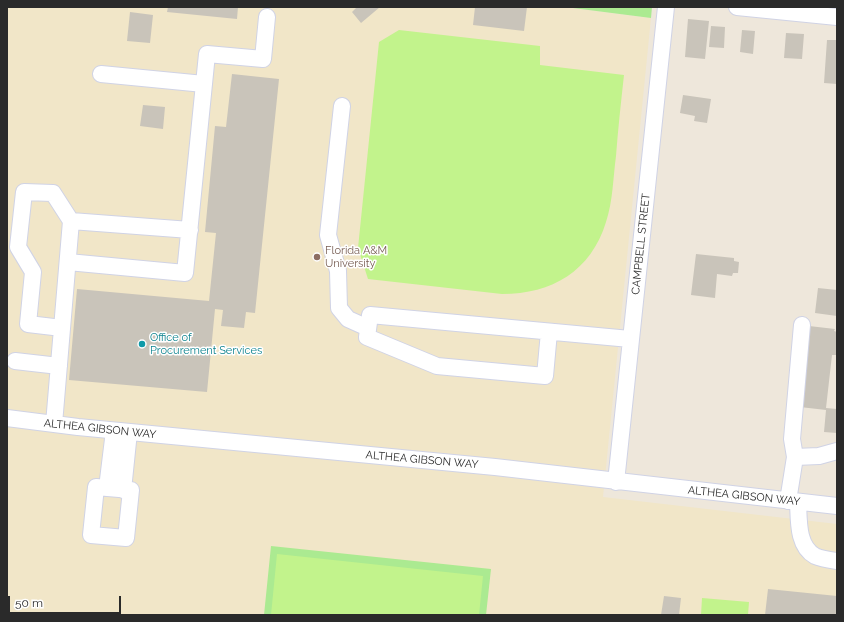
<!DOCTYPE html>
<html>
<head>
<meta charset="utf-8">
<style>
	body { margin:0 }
	#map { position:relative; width:844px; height:622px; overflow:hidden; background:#eee7db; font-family:Raleway,sans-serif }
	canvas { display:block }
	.frame { position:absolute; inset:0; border:8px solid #2a2a2a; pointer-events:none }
	.scale { position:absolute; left:8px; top:596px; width:113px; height:18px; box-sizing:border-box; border:2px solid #2a2a2a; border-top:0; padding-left:5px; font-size:12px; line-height:14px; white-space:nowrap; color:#2a2a2a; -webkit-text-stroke:3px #fff; paint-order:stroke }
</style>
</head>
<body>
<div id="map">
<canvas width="844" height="622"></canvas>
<div class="frame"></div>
<div class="scale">50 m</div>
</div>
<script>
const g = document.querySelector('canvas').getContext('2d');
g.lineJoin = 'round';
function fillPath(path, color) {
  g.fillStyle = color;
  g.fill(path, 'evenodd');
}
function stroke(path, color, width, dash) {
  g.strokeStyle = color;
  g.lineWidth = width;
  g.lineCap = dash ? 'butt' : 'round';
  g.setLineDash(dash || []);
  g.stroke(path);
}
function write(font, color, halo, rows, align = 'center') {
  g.font = font + ' Raleway,sans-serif';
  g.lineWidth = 3;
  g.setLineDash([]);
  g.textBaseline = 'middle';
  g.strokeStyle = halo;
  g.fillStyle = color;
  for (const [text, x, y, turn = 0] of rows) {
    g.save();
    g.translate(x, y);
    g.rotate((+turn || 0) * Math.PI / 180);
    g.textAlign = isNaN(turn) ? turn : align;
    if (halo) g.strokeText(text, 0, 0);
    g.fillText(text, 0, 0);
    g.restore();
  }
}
fillPath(new Path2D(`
	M7,7h558l86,11 -48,479 234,27v91h-830z`), '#f1e6c8');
fillPath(new Path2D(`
	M565,7h87l-1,11z
	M271,546l220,23 -5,46h-222z`), '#abea91');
fillPath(new Path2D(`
	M399,30l141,16v19l84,10c-3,27 -6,54 -8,81 -3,22 -3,45 -10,66 -15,49 -54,72 -104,72l-134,-15 -10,-31 21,-206z
	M277,554l206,22 -4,39h-208z
	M702,598l47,4 -1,13h-47z`), '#c2f38c');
fillPath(new Path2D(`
	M168,7h70l-1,12 -70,-7z
	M357,7h23l-19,16 -9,-11z
	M475,7h52l-3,24 -51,-6z
	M130,12l23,3 -3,28 -23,-2z
	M688,19l21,2 -4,38 -20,-2z
	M711,26l14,1 -1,21 -15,-1z
	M742,30l13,1 -2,23 -13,-2z
	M786,33l18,1 -2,25 -18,-1z
	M827,40h10v44l-13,-1z
	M232,74l47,5 -24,234 -9,-1 -2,16 -23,-2 2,-16 -8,-1 -8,83 -138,-12 8,-91 132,12 7,-68 -11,-1 10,-106 11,1z
	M683,95l28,4 -4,24 -13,-2 1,-5 -15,-3z
	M143,105l22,2 -2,22 -23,-3z
	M696,254l38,4v3l5,1 -1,11h-5l-1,3 -15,-2 -2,24 -24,-3z
	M818,288l19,2v26l-22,-3z
	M809,326l26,3 -1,2 3,1v23h-5l-6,53 11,1v24l-13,-1 2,-22 -26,-3z
	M768,589l69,7v19h-72z
	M664,596l17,2 -2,17h-18z`), '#c9c4ba');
const minor = new Path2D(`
	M737,7l100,10
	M101,74l103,10
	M342,106l-14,129 10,36 1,37 9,11 20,9
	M71,221l119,9
	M68,262l117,11 22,-219 56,5 4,-42
	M549,332l-4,44 -108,-10 -70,-29 3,-22 260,24
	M15,361l44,5
	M7,418l71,9 417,40 342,39
	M54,424l17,-203 -18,-28 -29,-1 -6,55 15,25 -5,52 34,4
	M795,457l24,-1 18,-5
	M616,482l50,-475
	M96,487l35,3 -5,48 -35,-3z
	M107,488l7,-57
	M123,490l6,-58
	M788,501l7,-44 -3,-18 10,-114
	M798,502c1,18 -1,44 17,54 7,3 15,4 22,5`);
stroke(minor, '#d0d3e5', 18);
stroke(minor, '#fff', 16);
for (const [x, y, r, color] of [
	[317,257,4,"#8d6e63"],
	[142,344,4,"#0f9aa8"]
]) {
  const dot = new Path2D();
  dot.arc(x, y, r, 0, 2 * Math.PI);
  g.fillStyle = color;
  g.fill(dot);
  stroke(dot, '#fff', 1.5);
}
write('11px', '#2a2a2a', '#fff', [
	["CAMPBELL STREET",641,244,-84],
	["ALTHEA GIBSON WAY",100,429,6],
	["ALTHEA GIBSON WAY",422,460,5],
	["ALTHEA GIBSON WAY",744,496,6]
]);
write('11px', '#785e54', '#fff', [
	["Florida A&M",325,251],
	["University",325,264]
], 'left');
write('11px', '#0d838f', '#fff', [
	["Office of",150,338],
	["Procurement Services",150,351]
], 'left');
</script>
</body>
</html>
